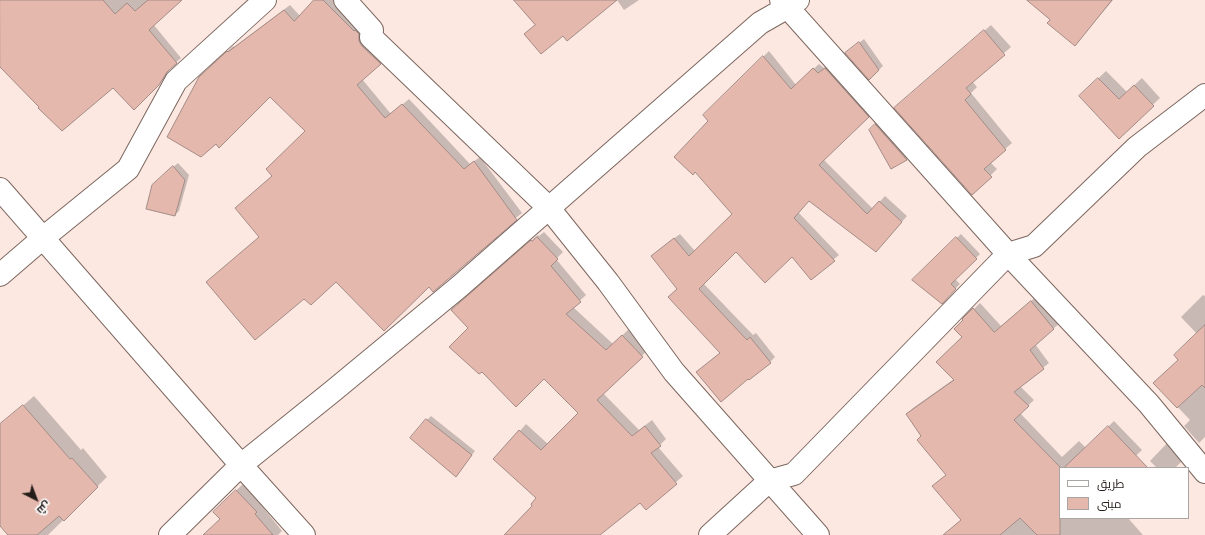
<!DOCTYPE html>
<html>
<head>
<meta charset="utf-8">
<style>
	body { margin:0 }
	#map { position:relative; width:1205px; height:535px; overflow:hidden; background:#fce8e1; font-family:Mulish,Cairo,sans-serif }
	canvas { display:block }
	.legend { position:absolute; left:1059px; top:467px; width:130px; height:52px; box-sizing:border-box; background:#fff; border:1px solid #a8a5a3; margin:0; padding:5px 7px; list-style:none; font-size:12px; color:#251d1a }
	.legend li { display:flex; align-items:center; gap:8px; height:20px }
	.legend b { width:20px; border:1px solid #a8a5a3 }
	.north { position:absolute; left:16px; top:479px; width:40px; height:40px; -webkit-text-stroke:3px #fff; paint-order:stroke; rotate:138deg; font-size:11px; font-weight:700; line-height:16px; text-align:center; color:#251d1a }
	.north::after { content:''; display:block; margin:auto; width:14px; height:18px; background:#251d1a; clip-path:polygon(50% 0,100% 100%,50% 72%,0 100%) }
</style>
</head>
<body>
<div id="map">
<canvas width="1205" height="535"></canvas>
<ul class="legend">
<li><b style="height:5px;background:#fff"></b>طريق</li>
<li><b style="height:11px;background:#e5b8ae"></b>مبنى</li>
</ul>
<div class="north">ش</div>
</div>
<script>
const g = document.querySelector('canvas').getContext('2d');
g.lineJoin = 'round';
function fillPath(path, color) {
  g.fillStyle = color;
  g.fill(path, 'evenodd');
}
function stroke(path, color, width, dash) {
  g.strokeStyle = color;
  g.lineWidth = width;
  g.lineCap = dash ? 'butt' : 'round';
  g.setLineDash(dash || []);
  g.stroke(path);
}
fillPath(new Path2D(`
	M0,0h180l-27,24 28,34 -10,9 -7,12 -30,30 -21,-22 -73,20 -40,-40z
	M316,0h24l46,58 -24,21 29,35 18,-15 61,65 10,-7 42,56 -93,73 -93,-6 -76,-43 -24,-29 37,-33 33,-44 -36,-36 -64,-23 27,-26 1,1 56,-42 10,11z
	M617,0h22l-15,10z
	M1056,0h57l-38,45 -24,-25z
	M991,25l20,22 -39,34 5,6 -6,6 41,50 -22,19 7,7 -25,25 -70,-92z
	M864,39l19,27 -14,13 -23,-26z
	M769,51l27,34 23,-21 5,4 7,-5 42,48 -50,48 50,50 12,-13 22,20 -26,30 -72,-47 -11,13 41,43 -28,23 -19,-22 -55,-5 -34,32 50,52 3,-2 19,24 -5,5 -67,5 18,-15 -43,-63 -21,-38 23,-17 15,17 39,-37 -24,-93 -6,-6z
	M1106,71l21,21 15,-14 18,20 -41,39 -32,-48z
	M880,121l30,34 -4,4 -15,8 -17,-41z
	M178,163l11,12 -10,36 -4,4 -18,-34z
	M544,232l19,20 -7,7 30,36 -13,12 40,37 16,-15 19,21 -45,43 36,37 13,-10 14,19 -8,8 25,29 -37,32 -6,-7 -83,34h-49l26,-29 4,-8 -18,-67 6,-7 22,20 32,-31 -36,-36 -75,-49 -11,-24 80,-69 1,1z
	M961,234l19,20 -25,25 5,5 -18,18 -29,-22z
	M1203,295l2,1v141l-6,6 -15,-17 6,-6 -35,-37 24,-23 18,-26 -16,-17z
	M1037,296l23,27 -25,21 14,19 -29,23 14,14 -14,13 42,44 17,-16 7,7 28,-27 28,29 -19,18h-63v50h68l15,17h-199l18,-15 -22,-40 7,-6 -40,-60 6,-6 41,-29 9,-42 1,-18 16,-16 21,23z
	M34,396l47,54 2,-2 24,29 -59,58h-39l-9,-11v-71l2,-29z
	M431,416l44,35 -19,25 -29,-56z
	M1170,440l15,18 -10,10h-18l-7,-7z
	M244,483l19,21 -1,2 20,25 -4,4h-44l-13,-30z`), '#0003');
const building = new Path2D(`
	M0,0h103l12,14 12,-11 8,8 13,-11h34l-33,30 28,33 -10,9 -8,13 -25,25 -21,-22 -51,43 -24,-23 1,-1 -39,-40z
	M314,0h9l31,31 1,-1 4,4v7l3,5 19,18 -24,21 28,33 17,-14 62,65 10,-8 43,59 -84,72 -4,-5 -45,44 -48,-49 -25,23 -7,-6 -49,41 -49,-58 53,-45 -24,-29 37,-32 -6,-7 39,-38 -35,-34 -51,51 -3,-4 -15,13 -34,-20 32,-60 28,-26 1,1 56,-42 10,11z
	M514,0h103l-50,41 -4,-5 -22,18 -17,-20 11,-9z
	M1027,0h85l-37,46 -28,-23 3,-3z
	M984,30l21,25 -39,33 5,6 -6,6 41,50 -22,19 8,8 -20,18 -78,-87z
	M859,42l20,28 -10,10 -24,-27z
	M763,56l28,33 22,-21 5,5 7,-5 44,49 -50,48 48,49 12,-13 23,21 -26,30 -67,-51 -15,17 41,43 -24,19 -19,-23 -27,26 -29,-31 -37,37 48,51 3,-3 21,26 -22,17 -1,-1 -27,23 -25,-30 24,-19 -52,-56 9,-8 -26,-33 23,-18 15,18 43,-42 -37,-42 -2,3 -19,-18 34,-36 -5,-6z
	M1098,78l21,21 15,-14 20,21 -35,33 -40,-43z
	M875,124l32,36 -16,9 -22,-39z
	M173,166l12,14 -10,36 -29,-7 6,-24z
	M537,237l21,22 -7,7 30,36 -15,12 40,36 16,-15 21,22 -46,43 35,36 13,-10 16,20 -10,7 26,31 -31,26 -6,-7 -40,32h-96l28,-29 -1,-2 5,-6 -43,-39 26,-29 22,20 37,-37 -34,-34 -28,28 -34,-35 -3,2 -30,-27 19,-19 -17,-18 80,-70 1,1z
	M956,237l21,22 -26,25 5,5 -14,15 -30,-24z
	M1031,301l23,28 -24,21 14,19 -30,23 15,14 -15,14 46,47v68h-23l-17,-17 -20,17h-57l18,-15 -29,-34 14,-11 -29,-35 4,-4 -15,-22 48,-34 -18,-18 26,-25 -8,-8 9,-9 -1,-1 11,-11 21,24z
	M1205,325v63l-3,-3 -25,23 -24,-25 25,-23 -4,-5z
	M23,405l47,54 2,-1 26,29 -34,34 -5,-5 -22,19h-29l-8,-9v-102z
	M426,419l46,36 -16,22 -46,-39z
	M1108,426l40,42h-84z
	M236,490l21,22 -2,2 18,21h-70l17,-16 -7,-7z`);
fillPath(building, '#e5b8ae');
stroke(building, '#a38b86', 1);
const minor = new Path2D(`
	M345,0l27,30 -1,7 177,170 60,75 66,90 144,163
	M781,0l227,254 141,150 56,68
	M0,189l241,276 63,70
	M0,275l43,-37 85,-69 48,-88 89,-81
	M170,535l71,-70 92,-74 127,-105 300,-263 28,-16 10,-7
	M710,535l59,-54 25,-7 214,-220 26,-8 103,-99 68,-52`);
stroke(minor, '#7c675f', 24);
stroke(minor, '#fff', 22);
</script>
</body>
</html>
